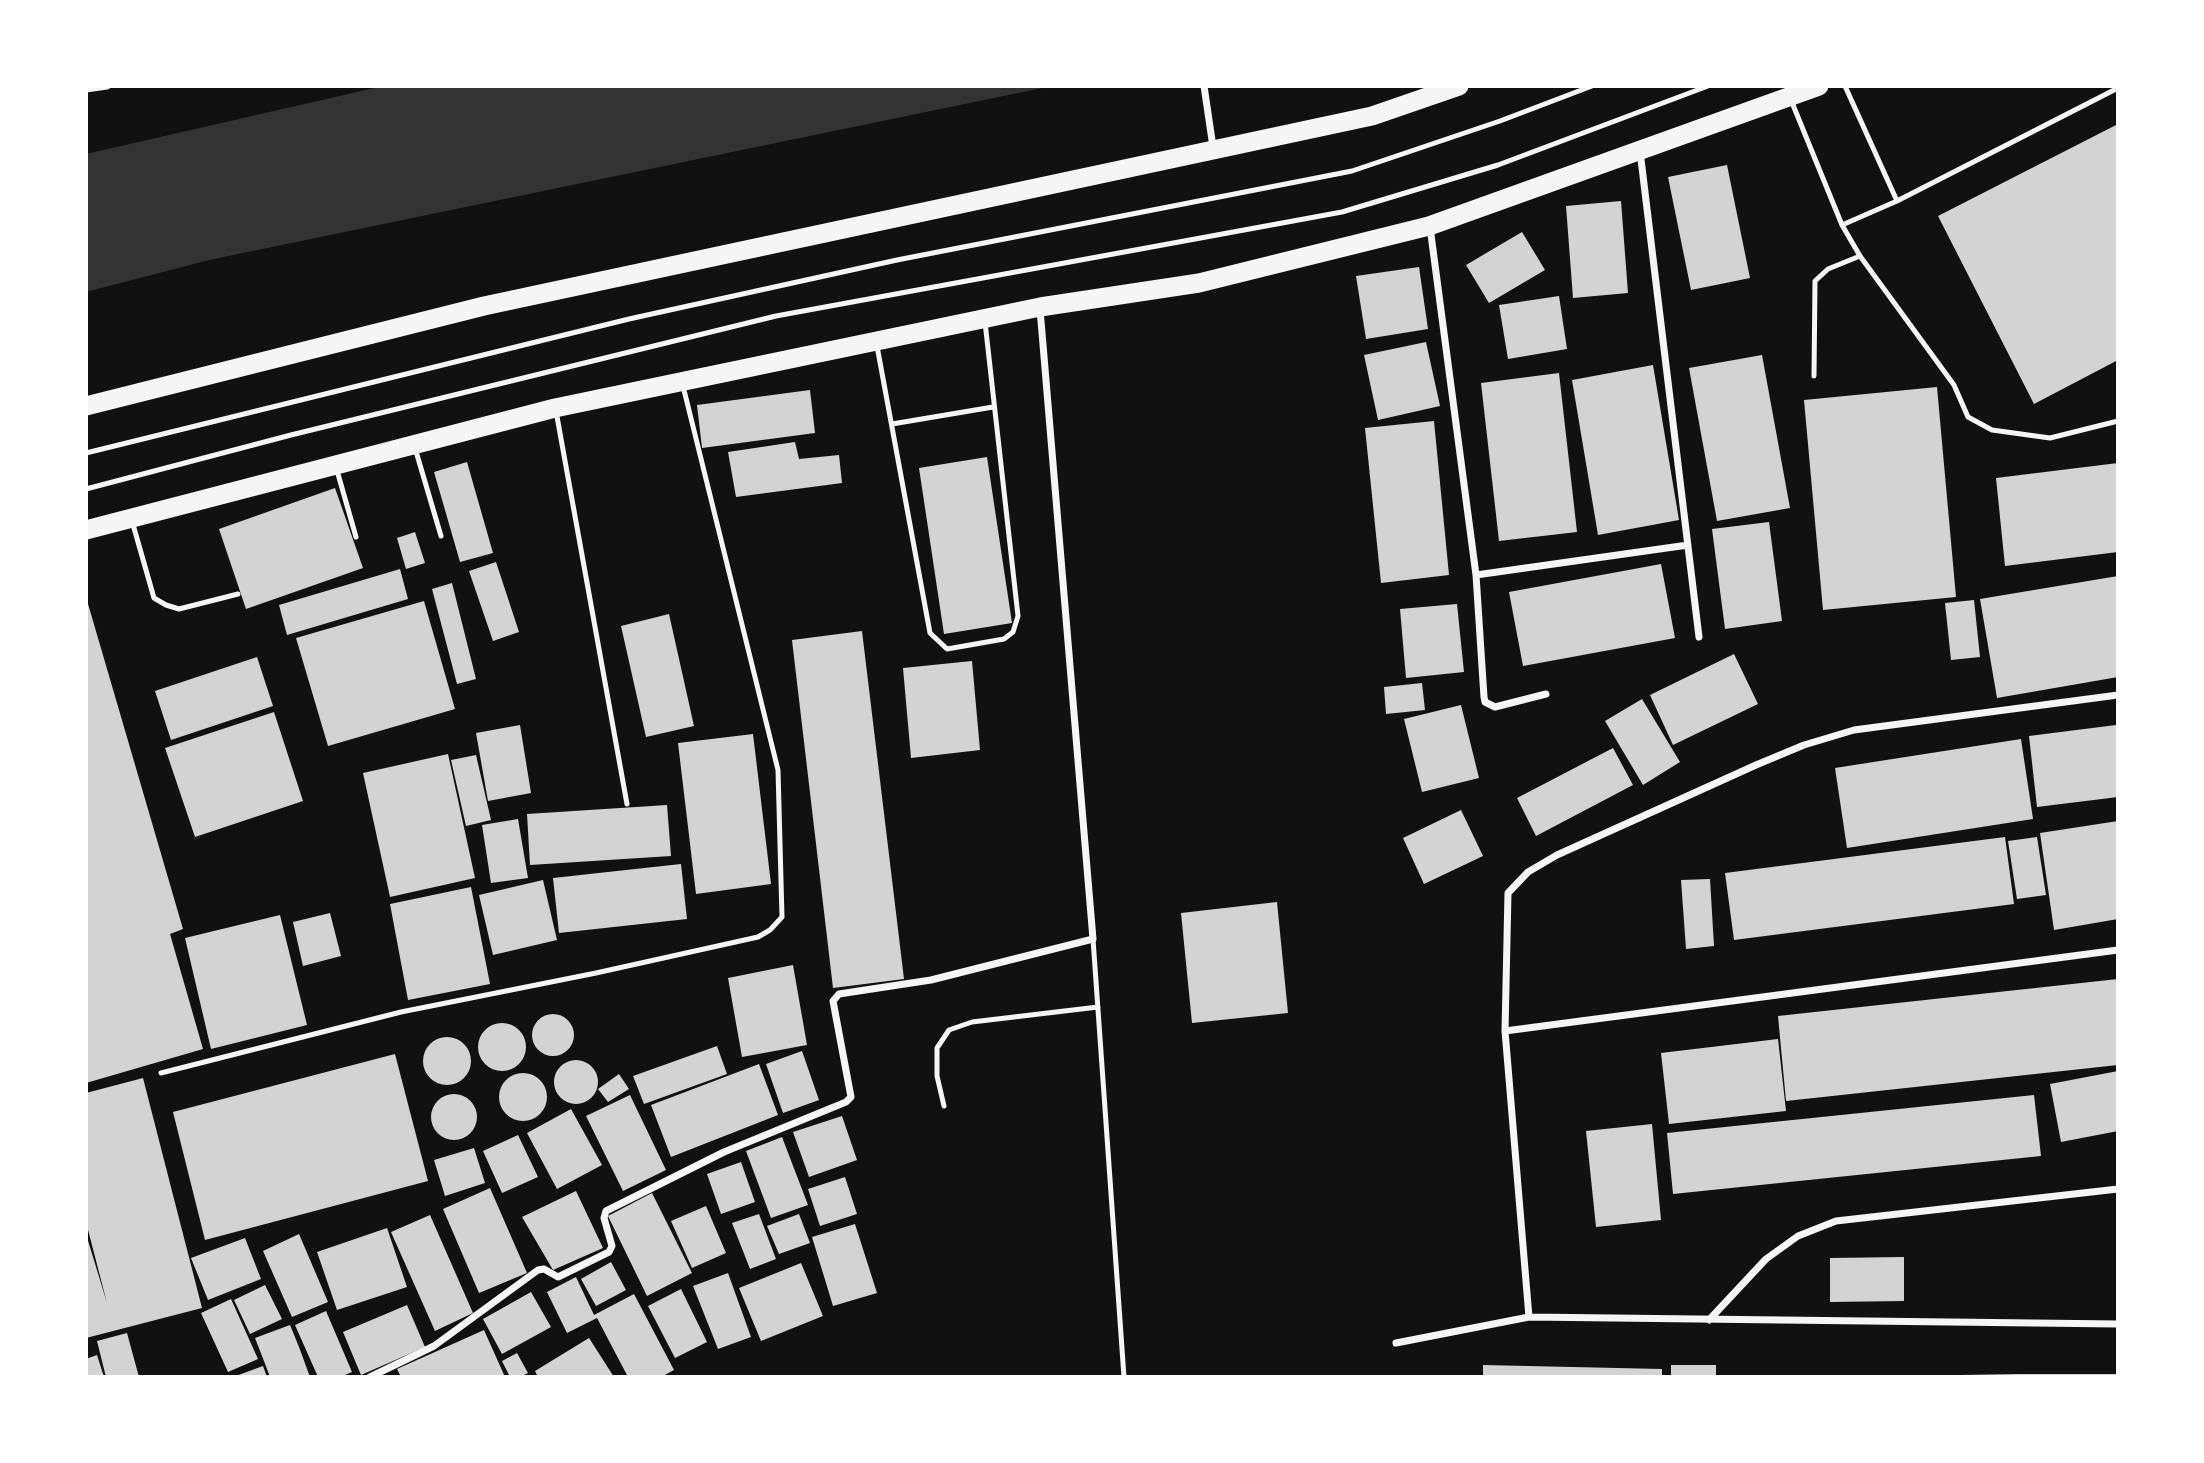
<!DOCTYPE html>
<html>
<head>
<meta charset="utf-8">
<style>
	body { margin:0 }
	#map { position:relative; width:2204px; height:1463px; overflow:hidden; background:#111; font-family:Karla,sans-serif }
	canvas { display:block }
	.frame { position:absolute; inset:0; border:88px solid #fff; pointer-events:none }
</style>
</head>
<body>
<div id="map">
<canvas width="2204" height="1463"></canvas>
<div class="frame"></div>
</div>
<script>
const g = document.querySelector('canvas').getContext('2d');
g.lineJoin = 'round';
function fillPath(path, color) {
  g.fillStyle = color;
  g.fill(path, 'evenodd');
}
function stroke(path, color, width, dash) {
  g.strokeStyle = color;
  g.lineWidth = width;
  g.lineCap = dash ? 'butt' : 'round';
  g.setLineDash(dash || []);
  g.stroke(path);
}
fillPath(new Path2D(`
	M383,86h669l-843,174 -123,32v-138z`), '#333');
fillPath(new Path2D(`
	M2118,124v236l-84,44 -96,-188z
	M1727,165l23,113 -59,12 -23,-113z
	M1621,201l7,92 -55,5 -7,-92z
	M1522,232l23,38 -56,33 -23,-38z
	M1419,267l9,62 -62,10 -10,-63z
	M1559,296l8,53 -59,10 -9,-54z
	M1426,342l14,64 -62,14 -14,-65z
	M1762,355l28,153 -73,13 -28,-153z
	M1653,365l26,155 -81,15 -26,-155z
	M1559,373l18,159 -78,9 -18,-158z
	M1937,387l19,210 -133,13 -19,-210z
	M810,390l5,43 -113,15 -5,-43z
	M1434,421l15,154 -68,8 -16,-155z
	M795,442l4,17 40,-4 3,28 -106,14 -8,-45z
	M987,457l25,166 -68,11 -25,-166z
	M467,462l26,91 -33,9 -26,-90z
	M2118,463v89l-113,14 -9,-88z
	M335,488l28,80 -117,41 -27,-80z
	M1769,522l13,99 -57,8 -13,-100z
	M415,532l10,31 -19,6 -9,-31z
	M496,562l23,70 -26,9 -24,-70z
	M1661,564l14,74 -152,28 -14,-74z
	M400,569l8,30 -121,36 -8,-30z
	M2118,576v101l-121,21 -17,-99z
	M452,583l24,96 -19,5 -25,-95z
	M86,597l97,332 -13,5 33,115 -117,34z
	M1974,600l6,57 -29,3 -6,-57z
	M424,601l31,108 -127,37 -32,-108z
	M1457,604l7,68 -58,6 -6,-69z
	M669,614l25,112 -48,11 -25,-111z
	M862,631l42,348 -71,9 -41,-348z
	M1734,654l24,50 -85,41 -23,-50z
	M257,657l16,49 -102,34 -16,-49z
	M972,661l8,89 -69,8 -8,-90z
	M1422,683l3,27 -39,4 -2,-27z
	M1642,699l38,63 -37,23 -38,-64z
	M1461,705l18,73 -57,14 -18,-73z
	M274,712l29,89 -108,36 -30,-89z
	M520,725l11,68 -43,8 -12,-68z
	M2116,725h2v72l-81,10 -8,-71z
	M753,734l18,150 -75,10 -18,-151z
	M2021,739l12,80 -186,29 -12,-80z
	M1613,748l20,37 -97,51 -19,-38z
	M448,754l27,124 -85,19 -27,-124z
	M476,755l15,65 -25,6 -15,-66z
	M667,805l4,51 -141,9 -3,-51z
	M1461,810l22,46 -59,28 -21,-46z
	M518,819l10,59 -37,5 -9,-58z
	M2118,821v98l-64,11 -14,-97z
	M2005,837l9,67 -280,36 -9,-67z
	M2037,837l9,58 -29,4 -9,-58z
	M681,864l6,55 -128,14 -6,-55z
	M1710,879l4,67 -28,3 -5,-69z
	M543,880l14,60 -64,15 -14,-60z
	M471,887l19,97 -82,16 -18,-96z
	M1277,902l11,111 -96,10 -11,-110z
	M330,913l11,43 -38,10 -10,-44z
	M280,915l27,110 -96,24 -26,-111z
	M793,965l14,80 -65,12 -14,-79z
	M2118,979v86l-332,36 -8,-85z
	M532 1035a21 21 0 1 1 42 0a21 21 0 1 1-42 0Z
	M478 1047a24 24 0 1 1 48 0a24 24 0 1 1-48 0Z
	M423 1061a24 24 0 1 1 48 0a24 24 0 1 1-48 0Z
	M1778,1039l8,72 -117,13 -8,-71z
	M717,1046l10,28 -83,30 -11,-28z
	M802,1051l17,49 -36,13 -17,-49z
	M395,1054l33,127 -223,59 -32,-128z
	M554 1082a22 22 0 1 1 44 0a22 22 0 1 1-44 0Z
	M759,1064l19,51 -107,42 -20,-52z
	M2118,1071v60l-57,11 -11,-58z
	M499 1097a24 24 0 1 1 48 0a24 24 0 1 1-48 0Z
	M619,1074l10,15 -21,13 -10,-13z
	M143,1078l59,230 -116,30v-104l21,69 -21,-81v-129z
	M431 1117a23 23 0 1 1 46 0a23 23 0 1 1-46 0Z
	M630,1095l36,75 -43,21 -37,-75z
	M2034,1095l7,61 -368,38 -6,-61z
	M571,1109l31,56 -45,24 -30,-56z
	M842,1116l15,44 -48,17 -16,-45z
	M1652,1124l9,96 -65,7 -10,-96z
	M518,1135l20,42 -36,16 -19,-42z
	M782,1137l26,68 -37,13 -25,-67z
	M474,1148l11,35 -40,13 -11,-36z
	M741,1162l14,40 -34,12 -14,-40z
	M845,1177l12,37 -37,12 -12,-37z
	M490,1188l37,85 -48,20 -36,-84z
	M576,1191l27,57 -50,22 -31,-53z
	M652,1193l40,80 -45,23 -39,-80z
	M706,1206l20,47 -34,15 -21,-47z
	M759,1214l17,45 -26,10 -18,-46z
	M799,1214l11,29 -31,11 -12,-28z
	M430,1215l43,98 -38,18 -44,-99z
	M855,1224l22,69 -44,13 -21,-69z
	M387,1228l20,59 -70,23 -20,-58z
	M299,1234l29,68 -36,15 -29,-66z
	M245,1238l16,41 -53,21 -17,-42z
	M1904,1257v44l-74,1v-44z
	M611,1262l15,28 -30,16 -15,-27z
	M801,1263l22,53 -62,25 -22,-53z
	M728,1273l23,64 -33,12 -25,-63z
	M576,1277l18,38 40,-21 40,76 -13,7h-33l-31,-59 -30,15 -20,-41z
	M265,1285l17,34 -32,15 -16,-34z
	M681,1289l26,53 -32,16 -27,-52z
	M531,1292l20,35 -49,27 -19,-35z
	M231,1299l27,60 -30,13 -27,-59z
	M407,1305l18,42 -64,28 -18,-43z
	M326,1311l26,61 -12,5h-22l-23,-52z
	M290,1325l9,22 11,30h-40l-6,-16 -9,-23z
	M484,1330l21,47h-104l-4,-8z
	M127,1333l12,44h-33l-9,-36z
	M589,1338l25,39h-76l-3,-6z
	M517,1353l11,20 -8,4h-10l-8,-16z
	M97,1355l7,22h-18v-18z
	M1483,1365l179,4v8h-179z
	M1671,1365h45v12h-45z
	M263,1366l4,11h-34z
	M2019,1374h99v3h-157v-2z`), '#d3d3d3');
stroke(new Path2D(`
	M1845,86l52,115
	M1791,100l51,125 18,31 94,129 14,32 24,13 58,8 68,-17
	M1842,225l55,-24 221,-113
	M877,346l53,287 17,16 57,-10 9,-7 5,-16 -33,-294
	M1814,376l1,-95 13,-12 32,-13
	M556,411l71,393
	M892,424l101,-17
	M415,448l26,88
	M86,453l543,-134 268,-59 455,-89 148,-50 92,-35
	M336,467l20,70
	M86,489l205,-54 485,-119 566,-104 156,-47 210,-79
	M132,521l22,77 12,7 13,4 59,-15
	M1093,939l31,438
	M161,1073l240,-61 195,-39 162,-36 12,-7 12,-13 -4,-147 -95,-384
	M944,1106l-7,-30v-28l12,-18 23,-8 126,-15`), '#f5f5f5', 5);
stroke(new Path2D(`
	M1204,86l9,61
	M86,89l21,-3
	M1640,151l59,486
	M1430,227l46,348 8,122 1,5 10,5 51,-13
	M1476,575l212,-30
	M1505,1031l613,-81
	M1529,1317l-24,-286 3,-138 20,-21 29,-17 199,-90 48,-20 50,-15 264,-35
	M1709,1320l57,-61 32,-23 38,-15 282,-32
	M1396,1343l133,-26 589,7
	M370,1377l64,-31 104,-76 6,-1 14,8 51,-25 3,-6 -8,-28 2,-7 118,-59 122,-50 5,-5 -18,-96 6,-7 92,-14 162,-41 -53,-630`), '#f5f5f5', 7);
stroke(new Path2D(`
	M86,406l398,-100 888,-190 87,-30
	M86,530l469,-122 485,-101 159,-24 230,-57 390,-140`), '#f5f5f5', 19);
</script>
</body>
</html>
